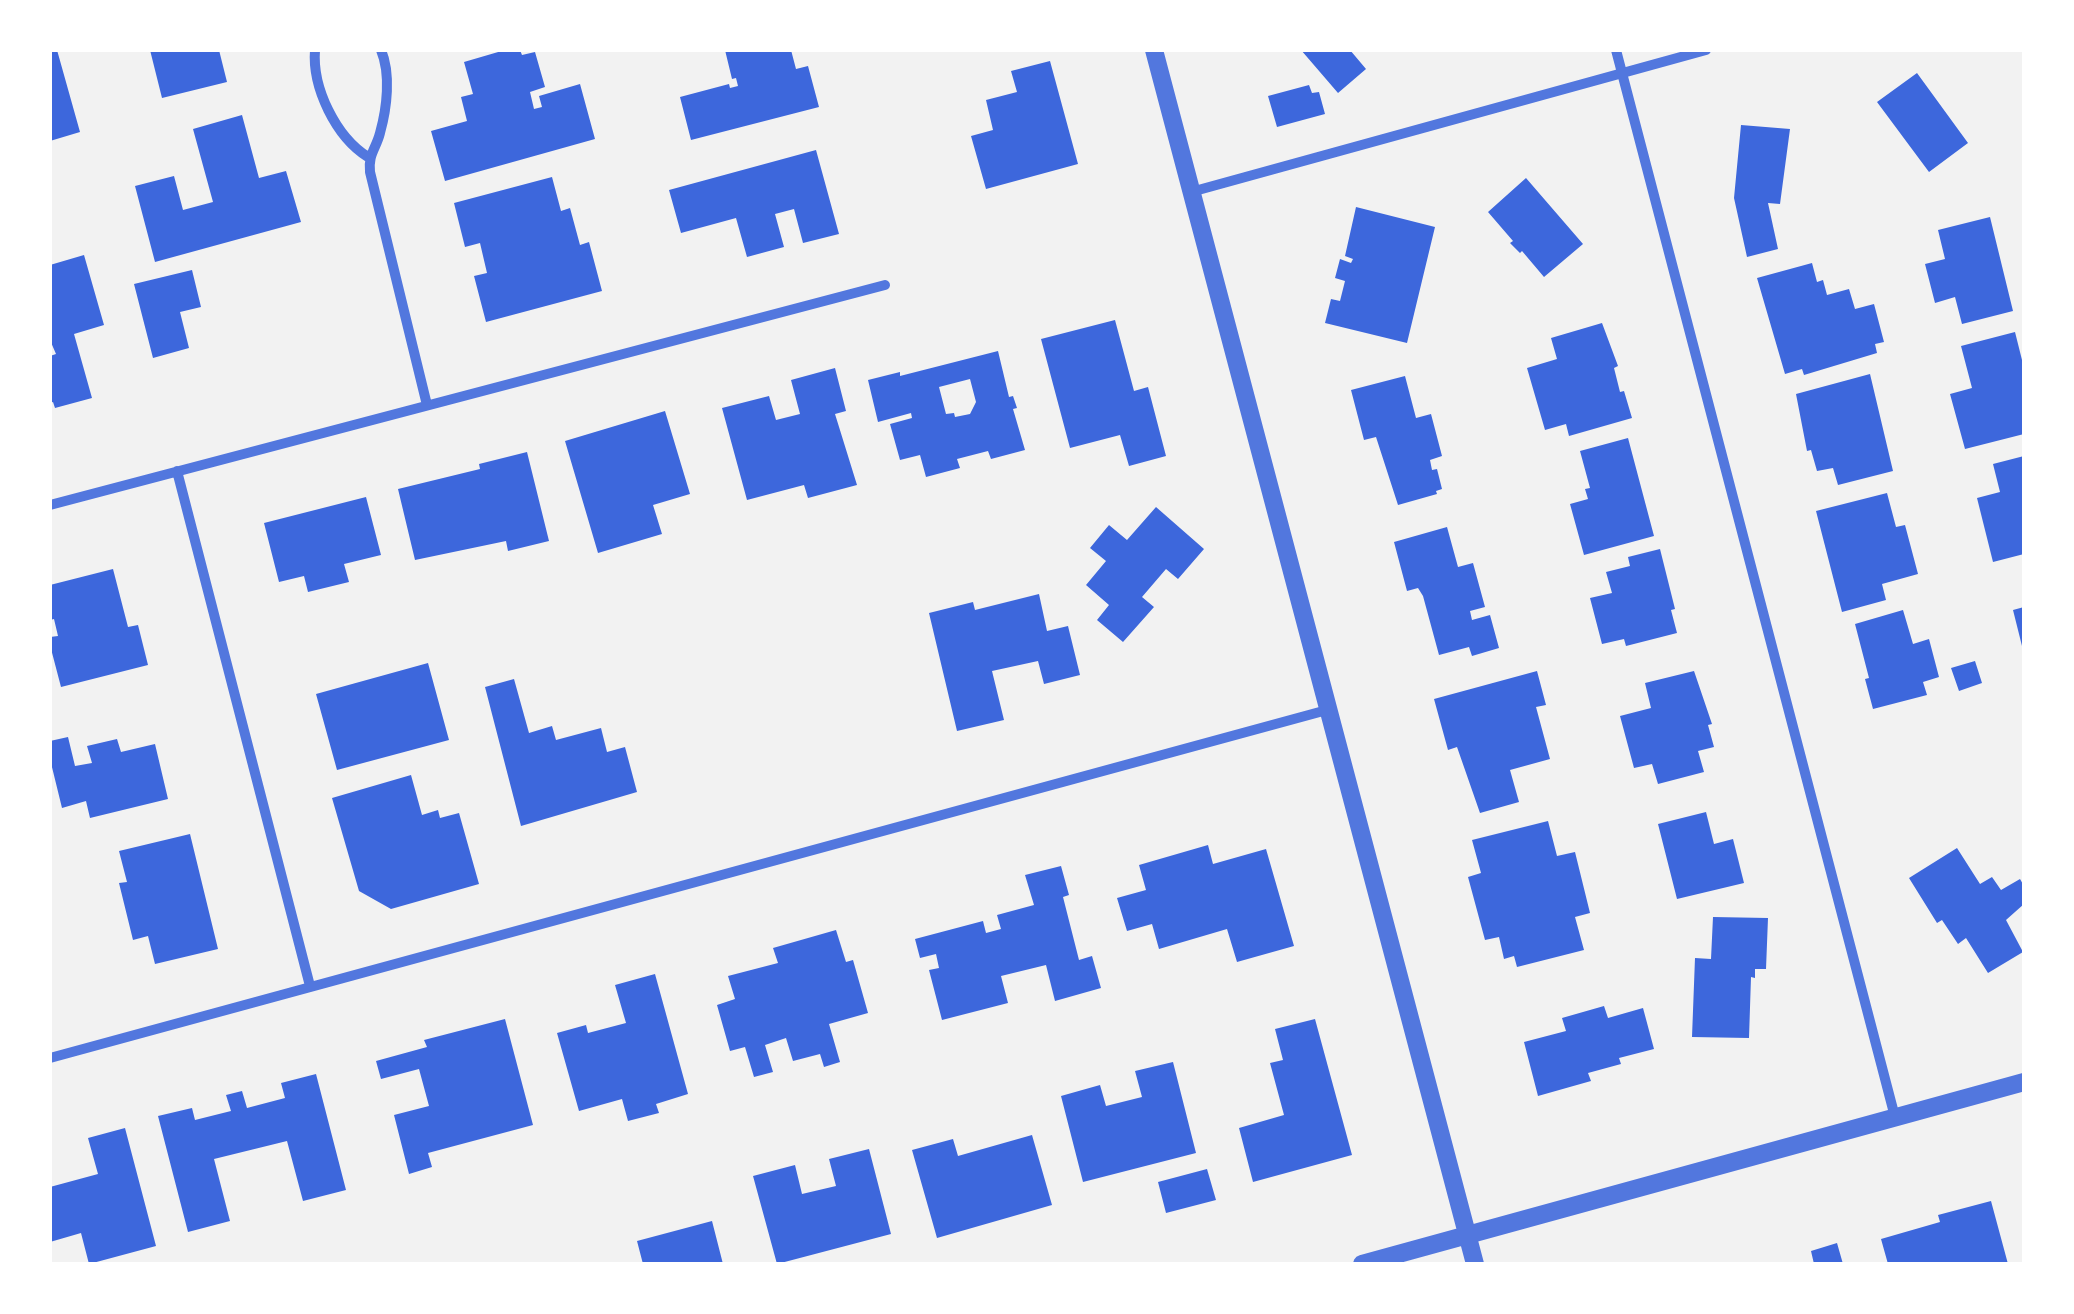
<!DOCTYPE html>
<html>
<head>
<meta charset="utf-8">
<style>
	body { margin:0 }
	#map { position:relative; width:2074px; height:1314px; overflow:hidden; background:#f2f2f2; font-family:Manrope,sans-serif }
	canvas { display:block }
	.frame { position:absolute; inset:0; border:52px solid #fff; pointer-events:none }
</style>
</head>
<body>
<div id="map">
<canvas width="2074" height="1314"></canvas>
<div class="frame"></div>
</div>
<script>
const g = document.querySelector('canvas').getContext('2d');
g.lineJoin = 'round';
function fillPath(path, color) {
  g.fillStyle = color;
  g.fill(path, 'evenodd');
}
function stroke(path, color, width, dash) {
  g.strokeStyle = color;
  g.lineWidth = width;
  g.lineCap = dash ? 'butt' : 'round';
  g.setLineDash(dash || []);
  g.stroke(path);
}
fillPath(new Path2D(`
	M50,50h7l23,82 -30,9z
	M150,50h69l8,32 -65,16z
	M505,50h15l2,5 13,-3 10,35 -15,5 4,17 8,-2 -3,-11 41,-12 15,55 -150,42 -14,-50 36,-10 -6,-24 12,-3 -9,-32z
	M725,50h66l5,19 12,-3 11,41 -128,33 -11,-43 49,-13 1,4 8,-2 -2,-8 -4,1z
	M1301,50h49l16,19 -28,24z
	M1050,61l28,103 -92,25 -15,-53 22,-6 -7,-30 31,-8 -6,-21z
	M1917,73l51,70 -39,29 -52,-70z
	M1309,85l3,8 7,-1 6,22 -48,13 -9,-31z
	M242,115l17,63 27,-7 15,51 -146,40 -20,-76 39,-10 9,34 30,-8 -20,-73z
	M1741,125l49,4 -10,75 -12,-1 10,46 -31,8 -13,-59z
	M816,150l23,84 -36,9 -9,-34 -19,5 9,33 -37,10 -11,-39 -55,15 -12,-43z
	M552,177l9,34 9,-3 10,37 9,-3 13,49 -116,31 -12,-46 13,-3 -7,-30 -15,4 -11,-44z
	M1526,178l57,66 -39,33 -22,-26 -2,2 -10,-10 3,-2 -25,-29z
	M1356,207l79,20 -28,116 -82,-20 6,-24 9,2 5,-20 -10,-3 5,-19 11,4 2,-4 -8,-3z
	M1990,217l23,94 -51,13 -7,-27 -20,6 -10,-39 20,-5 -7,-29z
	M84,255l20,70 -30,9 18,64 -37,10 -2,-6 -3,1v-47l6,-2 -6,-14v-75z
	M1812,263l5,19 6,-2 4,15 22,-6 6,20 19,-5 10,38 -9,2 2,9 -73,22 -2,-6 -17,5 -28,-96z
	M192,270l9,37 -21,5 9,36 -36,10 -19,-74z
	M1115,320l19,71 14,-4 18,69 -37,10 -9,-31 -50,13 -29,-109z
	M1602,323l16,43 -4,2 6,24 4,-1 8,27 -63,18 -3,-12 -21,6 -18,-62 30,-9 -6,-21z
	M2015,332l9,36v66l-59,15 -15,-55 22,-6 -11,-42z
	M998,351l11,46 4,-1 4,12 -4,1 12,41 -34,9 -3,-8 -31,8 3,9 -34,9 -6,-22 -20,5 -10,-36 22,-6 -1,-5 -33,9 -10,-42 32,-8v4zM970,379l6,23 -6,12 -15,3 -1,-4 -8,1 -7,-27z
	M835,368l11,43 -11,3 22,71 -49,13 -4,-13 -57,15 -25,-92 47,-12 7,24 24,-6 -9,-34z
	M1870,374l23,97 -55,14 -5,-17 -16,3 -6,-21 -4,1 -11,-57z
	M1405,376l11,42 15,-4 11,42 -12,4 2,10 5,-1 5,20 -6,2 1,3 -39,11 -22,-68 -12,3 -13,-50z
	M665,411l25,83 -37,11 9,29 -64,19 -33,-112z
	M1628,438l26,98 -70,19 -14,-51 18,-5 -3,-10 5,-1 -10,-37z
	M527,452l22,89 -41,10 -2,-10 -91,19 -17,-71 82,-20 -1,-5z
	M2024,456v98l-31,8 -16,-64 23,-6 -7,-28z
	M1887,493l9,34 9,-2 13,49 -36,10 4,16 -44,12 -26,-101z
	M366,497l15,58 -37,9 5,18 -41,10 -4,-16 -25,6 -15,-59z
	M1156,507l48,42 -26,30 -12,-10 -24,28 12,10 -31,35 -26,-22 12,-15 -23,-20 20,-24 -16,-13 19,-23 18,15z
	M1447,527l11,40 15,-4 12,44 -15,4 2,9 18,-5 9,33 -27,8 -3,-9 -30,8 -16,-59 -5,-8 -11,3 -13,-49z
	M1660,549l15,60 -4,1 6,23 -51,13 -2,-7 -22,5 -12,-46 22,-5 -6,-21 24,-6 -2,-9z
	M113,569l15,58 10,-2 10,40 -87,22 -11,-42v-8l8,-1 -4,-17 -4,1v-35z
	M1039,594l8,37 21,-5 12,49 -36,9 -6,-23 -46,10 12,49 -47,11 -28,-118 44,-11 2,8z
	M2024,607v43h-1l-10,-40z
	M1903,610l10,34 16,-5 10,38 -16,5 4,13 -54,14 -8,-30 4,-1 -14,-54z
	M1975,661l7,22 -23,8 -8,-23z
	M428,663l21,77 -112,30 -21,-76z
	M1537,671l9,34 -10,2 14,52 -40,11 9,32 -39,11 -23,-66 -9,3 -14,-51z
	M1694,671l18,53 -4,1 6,22 -16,4 6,21 -46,12 -6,-20 -18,4 -14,-52 31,-8 -6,-25z
	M514,679l15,54 23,-7 4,14 45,-12 6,24 18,-5 12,45 -116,34 -36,-139z
	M68,737l7,29 17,-3 -5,-17 30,-7 4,13 34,-8 13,55 -78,19 -4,-17 -24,7 -12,-49v-18z
	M411,775l11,40 16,-5 2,8 19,-5 20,71 -88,25 -32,-18 -27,-93z
	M1706,812l8,32 19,-5 11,44 -67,16 -19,-75z
	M1548,821l9,35 18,-4 15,61 -15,4 9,33 -67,17 -3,-11 -10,3 -5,-22 -14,3 -17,-63 13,-4 -9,-33z
	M190,834l28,115 -63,15 -7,-28 -15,4 -14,-57 8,-1 -8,-31z
	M1208,845l5,19 53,-15 28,97 -57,16 -10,-33 -68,20 -7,-25 -25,7 -10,-33 29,-8 -7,-25z
	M1957,848l23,36 12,-7 9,13 19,-11 4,7v18l-18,16 17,32 -35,21 -22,-35 -8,6 -16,-24 -5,3 -28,-45z
	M1061,866l8,29 -6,2 16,63 13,-4 9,32 -46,13 -9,-36 -45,11 7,27 -66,17 -13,-50 10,-2 -3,-14 -16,4 -5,-19 68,-18 3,12 15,-4 -4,-14 37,-10 -9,-30z
	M1713,917l55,1 -2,51h-11v9l-4,-1 -2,61 -57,-1 3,-79 16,1z
	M836,930l10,32 7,-2 15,53 -39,11 11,38 -16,5 -4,-13 -27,7 -7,-23 -21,7 8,27 -19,5 -9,-30 -15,4 -13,-46 18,-6 -7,-23 50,-13 -5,-15z
	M655,974l33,120 -32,10 3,9 -31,8 -6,-22 -43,12 -22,-78 29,-8 2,8 38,-10 -11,-38z
	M1604,1006l4,12 35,-10 11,41 -35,9 2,6 -33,9 3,8 -53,15 -14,-54 42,-11 -4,-13z
	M505,1019l28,106 -105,28 4,14 -23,7 -15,-59 35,-9 -10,-37 -38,10 -5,-18 51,-14 -3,-7z
	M1315,1019l37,136 -99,27 -14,-54 45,-13 -14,-52 13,-3 -8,-31z
	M1173,1062l23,91 -113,29 -22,-86 39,-11 6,21 36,-9 -7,-26z
	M316,1074l30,116 -43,11 -16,-60 -73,18 16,62 -42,11 -30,-116 34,-8 3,12 36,-9 -5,-16 16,-4 5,17 38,-10 -4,-15z
	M125,1128l31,118 -67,18 -8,-31 -31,9v-55l48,-13 -10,-36z
	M1032,1135l20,70 -115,33 -25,-88 41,-11 5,17z
	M869,1149l22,85 -114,30 -24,-88 42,-11 7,29 34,-8 -7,-27z
	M1207,1169l9,31 -50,13 -8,-31z
	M1991,1201l17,63h-120l-7,-25 59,-17 -2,-7z
	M712,1221l11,43h-80l-6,-23z
	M1837,1243l6,21h-29l-3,-13z`), '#3d67dc');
stroke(new Path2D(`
	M315,50c-3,38 21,87 53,107
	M381,50c10,24 6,58 -1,83 -4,16 -12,21 -10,39l57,233
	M1616,50l279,1067
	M1191,192l515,-142
	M177,471l133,515
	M50,505l835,-220
	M50,1058l1277,-348`), '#5277de', 10);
stroke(new Path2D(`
	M1154,50l321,1214
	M1362,1264l662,-182`), '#5277de', 18);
</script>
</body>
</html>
